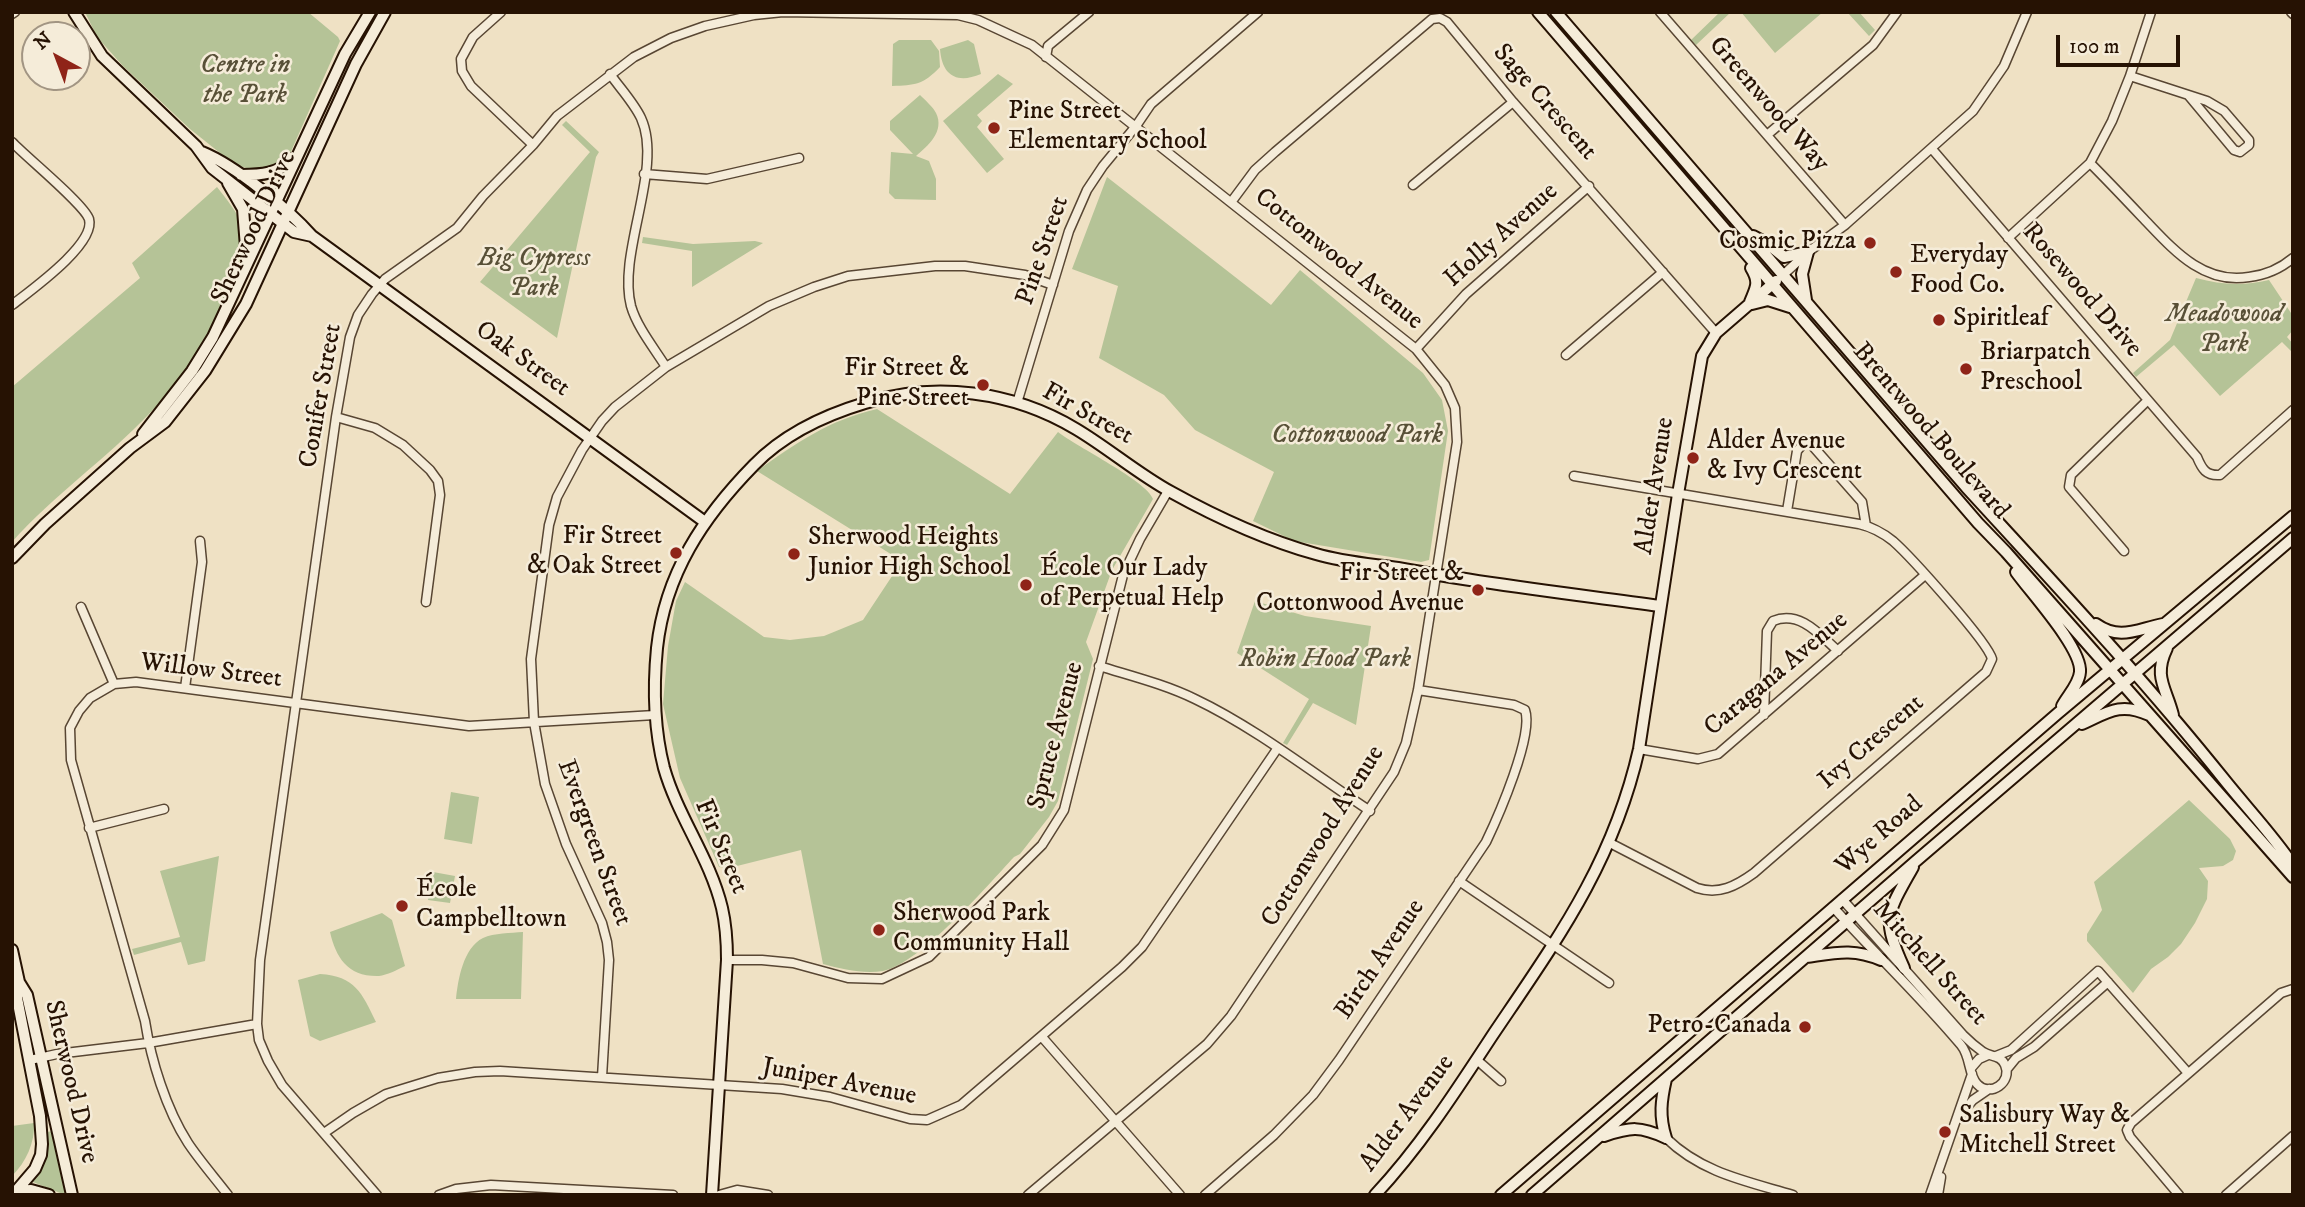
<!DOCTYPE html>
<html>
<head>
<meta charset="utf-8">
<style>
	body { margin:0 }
	#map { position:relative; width:2305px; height:1207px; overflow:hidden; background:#efe1c4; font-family:"IM FELL DW Pica",serif }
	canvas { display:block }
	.frame { position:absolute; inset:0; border:14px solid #261203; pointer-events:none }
	.north { position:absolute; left:21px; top:21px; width:70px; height:70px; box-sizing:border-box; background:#f5ecd9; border:2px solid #a29583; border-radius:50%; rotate:319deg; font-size:19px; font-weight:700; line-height:28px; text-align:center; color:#261203 }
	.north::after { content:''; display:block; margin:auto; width:24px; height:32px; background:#8f2418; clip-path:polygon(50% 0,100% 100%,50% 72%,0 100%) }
	.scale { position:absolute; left:2056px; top:35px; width:124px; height:32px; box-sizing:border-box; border:4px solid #261203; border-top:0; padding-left:9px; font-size:21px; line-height:24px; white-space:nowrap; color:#261203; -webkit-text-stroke:5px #f5ecd9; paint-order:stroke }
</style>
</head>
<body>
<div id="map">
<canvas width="2305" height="1207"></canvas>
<div class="frame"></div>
<div class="north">N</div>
<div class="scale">100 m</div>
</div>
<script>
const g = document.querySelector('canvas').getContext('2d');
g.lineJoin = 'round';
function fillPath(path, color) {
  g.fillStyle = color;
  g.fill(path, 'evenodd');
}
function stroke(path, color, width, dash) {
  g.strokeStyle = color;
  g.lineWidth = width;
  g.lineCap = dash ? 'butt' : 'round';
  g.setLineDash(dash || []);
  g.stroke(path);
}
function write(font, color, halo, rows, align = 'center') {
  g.font = font + ' "IM FELL DW Pica",serif';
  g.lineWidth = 5;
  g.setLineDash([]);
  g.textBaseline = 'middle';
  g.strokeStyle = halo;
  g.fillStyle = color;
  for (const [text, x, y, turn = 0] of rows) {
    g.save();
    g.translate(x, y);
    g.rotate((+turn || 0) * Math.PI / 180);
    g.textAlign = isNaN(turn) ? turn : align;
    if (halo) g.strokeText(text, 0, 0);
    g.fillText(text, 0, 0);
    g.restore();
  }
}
fillPath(new Path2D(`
	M85,12h223l30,25 2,4 -51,115 -8,7 -27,7 -19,-5 -45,-36 -67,-63 -26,-29z
	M1720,12h11l-35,33 -5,-5z
	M1741,12h82l-48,41z
	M1847,12h12l16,18 -6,6z
	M899,40h32l8,11 1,16c-17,18 -25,18 -48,19l1,-42z
	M968,40l6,4 7,30c-24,10 -39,2 -41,-25z
	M998,74l15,10 -36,31 5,6 -5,6 27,32 -17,14 -44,-52z
	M920,95c5,5 13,12 16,18 9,18 -8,33 -20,43l13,5 7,18v21l-41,-1 -6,-6 2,-41 22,2 -23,-24v-9z
	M566,121l33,31 -3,5 -39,181 -77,-56 110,-130 -28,-27z
	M1107,177l164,128 29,-35 123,103 19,27 6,31 -19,129 -8,2 -127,-21 -41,-20 21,-49 -79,-42 -31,-35 -65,-37 19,-72 -46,-17z
	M217,187c9,12 22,26 25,41 4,15 -3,38 -9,52 -17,49 -48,97 -84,134 -43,45 -95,81 -137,128v-155l128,-109 -8,-15z
	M643,237l50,7 62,-3 8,2 -71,44v-36l-50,-8z
	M2196,278c26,7 47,8 73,2l24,36v14l-6,7 6,7v9l-11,-11 -62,54 -46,-51 -38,32 -3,-4 37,-33z
	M877,409l133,85 48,-62c19,15 89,49 95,67l-41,71 -26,72 7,17 -35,142 -9,16 -29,37 -6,3c-27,29 -93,106 -131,114 -20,3 -41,-2 -60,-7l-22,-114 -72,18 -10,-1 -39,-89 -17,-74 5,-58 8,-45 9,-19 79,55 26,3 34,-4 39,-16 39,-59 -145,-90c39,-28 72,-51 120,-62z
	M1255,601l50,15 66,10 -15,99 -43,-22 -26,42 -4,-2 26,-44 -72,-46z
	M451,792l28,5 -7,47 -28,-5z
	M2189,800l41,39 6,12 -3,9 -10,6 -24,2 9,13 -1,18 -12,24 -14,21 -13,13 -17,12 -18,24 -46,-52v-7l15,-24 -8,-28z
	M219,856l-14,105 -17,4 -7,-23 -47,13 -2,-6 48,-12 -20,-66z
	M433,872l22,4 -5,27 -22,-3z
	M382,913l10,7 13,46c-8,4 -18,9 -26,10 -31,1 -43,-18 -49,-44z
	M523,932l-2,67h-65c2,-19 7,-51 27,-61 11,-5 28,-5 40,-6z
	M320,974c35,2 42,19 56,48l-56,19 -10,-5 -12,-56z
	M34,1123c1,20 -8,39 -22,53v-50z
	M53,1131l12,64 -32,-13c11,-16 16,-31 14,-50z`), '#b5c397');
const street = new Path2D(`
	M501,12l-28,25 -12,22 1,12 9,15 62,59
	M1660,12l185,213
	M2291,12l2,2
	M12,14l3,-2
	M1046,57l2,-11 41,-34
	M610,74c10,14 24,29 31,44 23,50 -24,134 -10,188 6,21 23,42 35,61
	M2130,76l77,25 17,10 25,29v5l-9,7 -6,-2 -45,-54
	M1767,135l106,-90 24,-33
	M12,142c14,15 72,62 77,77 7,25 -58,71 -77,86
	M1932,149l265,308c5,12 9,19 23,18l73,-65
	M2090,163c18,18 35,36 52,54 30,31 60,68 107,60 17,-2 31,-8 44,-19
	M644,174l63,5 92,-21
	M1413,185l100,-83
	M1232,201l23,-31 20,-18 157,-133 8,-1 7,4 66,80 203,231
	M2008,238l82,-75 22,-42 18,-45 21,-64
	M1783,275l25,-23 37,-27 128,-114 31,-45 23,-54
	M1416,349l50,-55 123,-108
	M1566,355l97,-83
	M1017,403l52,-172 18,-41 16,-24 33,-40 15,-22 107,-92
	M336,417l39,11 28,17 27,25 8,11 2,14 -14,107
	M1574,476l285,48c13,3 24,9 34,17 17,15 95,101 99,118l-6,13 -232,201c-18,13 -35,22 -57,15l-87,-45
	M1787,511l10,-60 6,-7 7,-1 52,59 4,24
	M2124,551l-55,-64 2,-12 77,-75
	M81,607l33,77
	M1099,666c32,10 65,18 96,33 61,29 119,75 175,112
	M185,688l17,-126 -2,-21
	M1764,715l3,-84 6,-10c27,-11 47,14 65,30
	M1639,749l59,10 20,-5 207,-179
	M89,828l75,-19
	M1459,881l150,102
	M1833,907c42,47 88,90 128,138 10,12 7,29 16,39 13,14 36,-2 28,-19 -4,-10 -14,-8 -22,-13 -7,-5 -14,-11 -20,-17l-121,-136
	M727,960h35l31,3 55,15 34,1 47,-22 113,-112 22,-35 59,-235 17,-36 28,-48
	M1042,1037l138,158
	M1996,1056l15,-6 87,-79 90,102
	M30,1060l27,-6 91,-11 109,-19
	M1477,1060l24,21
	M1972,1067l7,-8 9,-4
	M2007,1069l9,-11 18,-11 74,-65
	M602,1077l7,-117 -2,-18 -5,-19 -36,-79 -21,-60 -11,-62 -3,-63 18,-134 8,-28 25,-47 20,-29 13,-14 51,-40 103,-61 45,-19 34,-11 87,-10h30l60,9 28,10
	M1960,1115l13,-15 16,-11
	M324,1133l29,-20 33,-19 52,-16 37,-6 25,-1 282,18 48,8 80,22 17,1 34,-15 161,-138 20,-20 135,-198
	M1666,1138c36,35 80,43 127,57
	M228,1195c-13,-17 -28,-34 -40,-52 -22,-34 -37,-83 -43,-122l-74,-261 -1,-32 9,-17 11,-13 24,-14 22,-2 333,44 186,-11
	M377,1195l-95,-110 -14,-24 -9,-21 -2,-16 3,-64 76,-543 14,-80 8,-22 14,-21 13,-15 72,-51 26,-32 50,-51 24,-29 77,-59 37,-19 34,-12 49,-11 29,-3 175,3 20,5 54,25 384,304 29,36 10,23 2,34 -39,248 -12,53 -12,29 -163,244 -24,28 -179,151
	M439,1195l17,-6 35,-4 182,10
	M719,1195l18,-5 31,5
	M1205,1195l69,-60 39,-40 26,-35 147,-218c12,-25 48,-107 39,-132l-11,-5 -96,-15
	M1930,1195l42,-121
	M1938,1195l3,-18
	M2179,1195l-49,-58 -3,-7 4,-7 150,-130 12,-4
	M2226,1195l67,-59`);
const secondary = new Path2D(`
	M74,12l28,44 94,90 16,22 82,64 18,4
	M1538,12l440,511 28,29 287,325
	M1556,12l410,475c87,95 176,190 257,291 23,29 49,56 70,87
	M202,152c34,14 85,56 110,84l393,286
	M241,175c21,0 36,-1 52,-16
	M228,183l15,26 4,51
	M1753,236l15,8 16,13 24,-5 -6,22 4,26
	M1750,302c6,-15 10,-19 1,-34
	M1752,304l16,-4 22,7
	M143,434l49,-63 21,-34 132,-283 25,-42
	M12,558l33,-34 85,-76 35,-26 40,-51 41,-67 110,-240 29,-52
	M2016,572c15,21 66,76 64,100 -1,12 -12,23 -18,34
	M2096,624c24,17 41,5 67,0
	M2167,648c-14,29 -1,39 6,67
	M2082,724c26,-12 39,-22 67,-9
	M12,950l7,32 8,13 45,200
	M1806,957c29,-4 47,-9 75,3
	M1904,968c-23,-51 -17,-54 9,-101
	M1604,1136c27,-9 36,-10 62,2
	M1666,1138c-7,-22 -5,-37 0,-59
	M17,1190l18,-21 6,-14 1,-11 -2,-28 -23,-118 2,-16
	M14,1191l17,-1 18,5
	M712,1195l15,-235c0,-17 -1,-35 -5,-52 -12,-50 -44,-91 -58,-140 -10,-39 -11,-79 -7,-120 8,-74 46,-131 97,-183 30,-31 71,-50 111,-62 70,-22 148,-12 211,26 32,19 62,45 95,63 45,25 95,48 145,62 27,8 55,10 82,14 87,16 175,26 262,38
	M1375,1195c45,-48 81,-104 117,-159 64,-95 121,-172 147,-287l39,-255 24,-138 14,-23 60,-52
	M1501,1195l556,-481 236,-198
	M1532,1195l384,-334 377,-323`);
stroke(street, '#584633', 11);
stroke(secondary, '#261203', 14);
stroke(street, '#f5ecd9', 8);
stroke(secondary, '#f5ecd9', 10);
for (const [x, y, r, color] of [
	[994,128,7,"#8f2418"],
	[1870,243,7,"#8f2418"],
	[1896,272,7,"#8f2418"],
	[1939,320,7,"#8f2418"],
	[1966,369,7,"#8f2418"],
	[983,385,7,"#8f2418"],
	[1693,458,7,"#8f2418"],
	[676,553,7,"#8f2418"],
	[794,554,7,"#8f2418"],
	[1026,585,7,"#8f2418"],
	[1478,590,7,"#8f2418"],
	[402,906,7,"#8f2418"],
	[879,930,7,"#8f2418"],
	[1805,1027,7,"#8f2418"],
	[1945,1132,7,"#8f2418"]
]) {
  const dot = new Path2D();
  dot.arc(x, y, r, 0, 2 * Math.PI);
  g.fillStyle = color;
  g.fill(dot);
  stroke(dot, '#f5ecd9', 2.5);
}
write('italic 26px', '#585037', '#f5ecd9', [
	["Centre in",245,67],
	["the Park",245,97],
	["Big Cypress",534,260],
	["Park",534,290],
	["Meadowood",2224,316],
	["Park",2224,346],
	["Cottonwood Park",1357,437],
	["Robin Hood Park",1325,661]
]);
write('26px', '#261203', '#f5ecd9', [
	["Sage Crescent",1544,103,49],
	["Greenwood Way",1768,105,49],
	["Sherwood Drive",255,228,-65],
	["Holly Avenue",1502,236,-42],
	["Pine Street",1044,251,-71],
	["Cottonwood Avenue",1338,260,39],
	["Rosewood Drive",2081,291,49],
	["Oak Street",522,360,36],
	["Conifer Street",322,396,-80],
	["Fir Street",1087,415,29],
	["Brentwood Boulevard",1930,432,49],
	["Alder Avenue",1656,486,-81],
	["Willow Street",211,672,7],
	["Caragana Avenue",1777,675,-40],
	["Spruce Avenue",1057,736,-75],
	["Ivy Crescent",1872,743,-41],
	["Wye Road",1880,836,-41],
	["Cottonwood Avenue",1324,837,-58],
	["Evergreen Street",593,843,70],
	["Fir Street",720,847,67],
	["Birch Avenue",1381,960,-56],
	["Mitchell Street",1929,964,48],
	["Sherwood Drive",70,1082,77],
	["Juniper Avenue",839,1083,11],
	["Alder Avenue",1408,1114,-53]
]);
write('26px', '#261203', '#f5ecd9', [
	["Pine Street",1008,113],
	["Elementary School",1008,143],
	["Cosmic Pizza",1856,243,"right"],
	["Everyday",1910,257],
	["Food Co.",1910,287],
	["Spiritleaf",1953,320],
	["Briarpatch",1980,354],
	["Preschool",1980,384],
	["Fir Street &",969,370,"right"],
	["Pine Street",969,400,"right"],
	["Alder Avenue",1707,443],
	["& Ivy Crescent",1707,473],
	["Fir Street",662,538,"right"],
	["& Oak Street",662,568,"right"],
	["Sherwood Heights",808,539],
	["Junior High School",808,569],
	["École Our Lady",1040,570],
	["of Perpetual Help",1040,600],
	["Fir Street &",1464,575,"right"],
	["Cottonwood Avenue",1464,605,"right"],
	["École",416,891],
	["Campbelltown",416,921],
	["Sherwood Park",893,915],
	["Community Hall",893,945],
	["Petro-Canada",1791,1027,"right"],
	["Salisbury Way &",1959,1117],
	["Mitchell Street",1959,1147]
], 'left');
</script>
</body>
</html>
